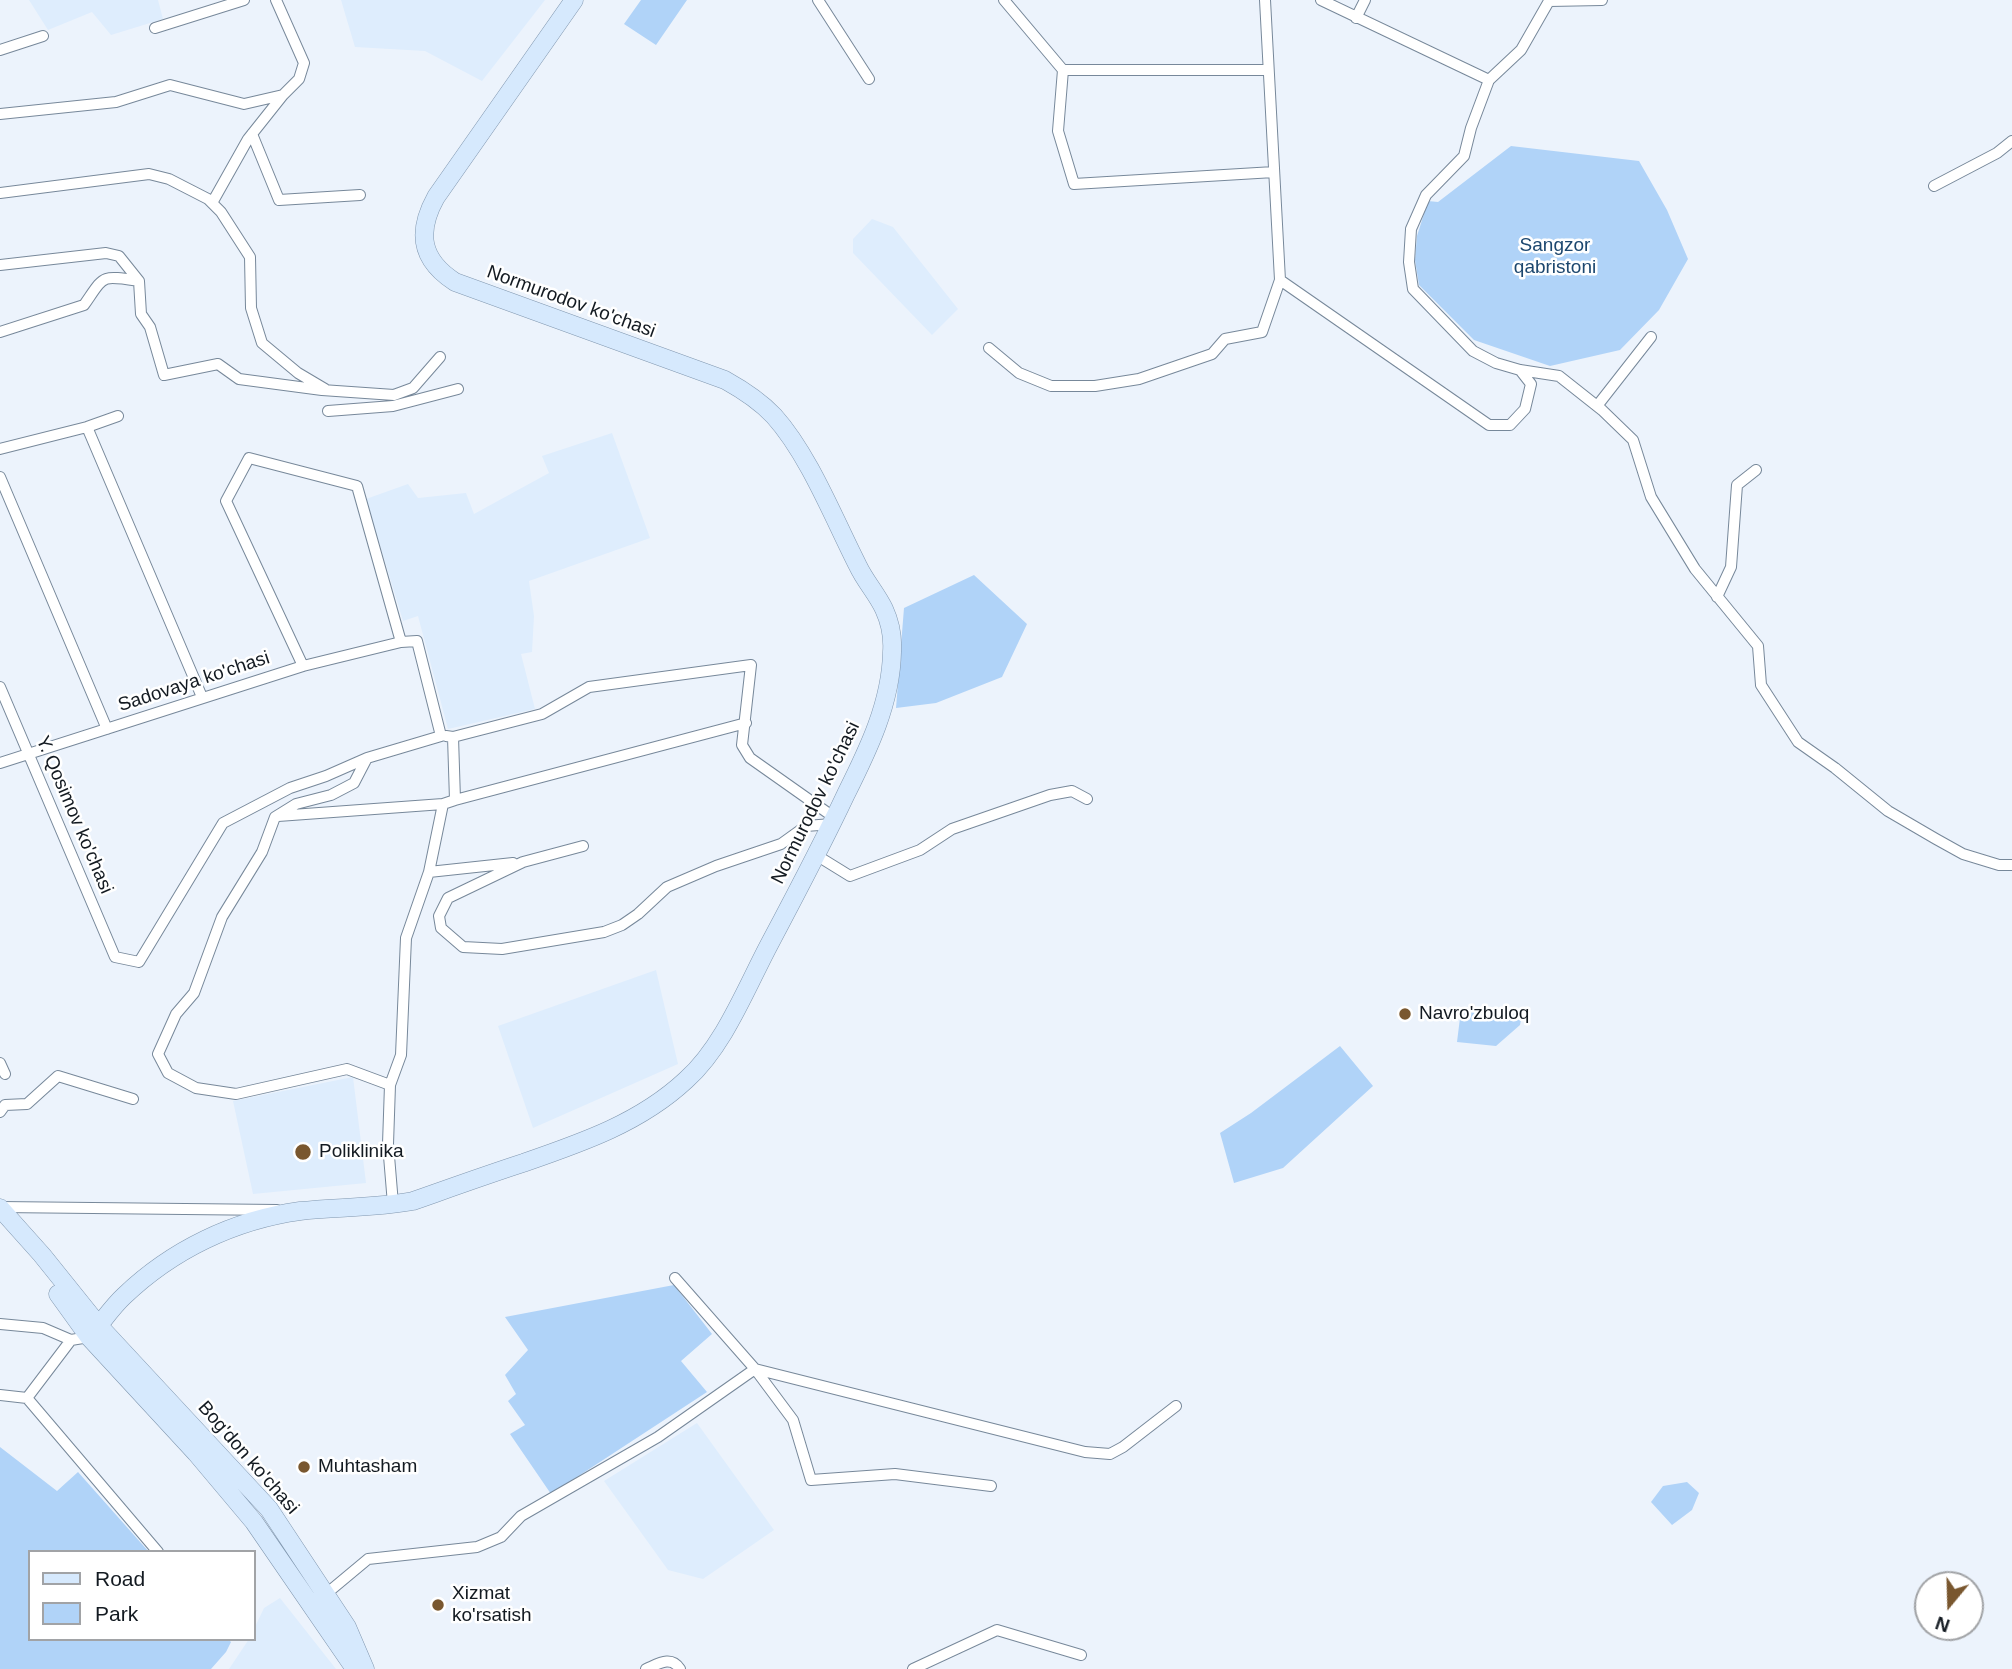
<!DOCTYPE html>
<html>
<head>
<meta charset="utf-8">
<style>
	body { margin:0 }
	#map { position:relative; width:2012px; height:1669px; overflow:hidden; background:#ecf3fc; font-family:Helvetica,sans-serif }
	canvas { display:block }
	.legend { position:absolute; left:28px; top:1550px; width:228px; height:91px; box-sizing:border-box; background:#fff; border:2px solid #a1a3a6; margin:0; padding:9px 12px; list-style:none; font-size:21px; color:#131a21 }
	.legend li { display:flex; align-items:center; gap:14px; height:35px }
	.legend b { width:35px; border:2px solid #a1a3a6 }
	.north { position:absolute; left:1914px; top:1571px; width:70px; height:70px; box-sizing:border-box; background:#fff; border:2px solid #a1a3a6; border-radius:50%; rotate:199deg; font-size:19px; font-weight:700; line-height:28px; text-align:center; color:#131a21 }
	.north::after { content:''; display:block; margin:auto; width:24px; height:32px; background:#79572f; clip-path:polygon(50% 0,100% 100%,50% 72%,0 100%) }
</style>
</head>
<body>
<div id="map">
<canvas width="2012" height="1669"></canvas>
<ul class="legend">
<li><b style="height:9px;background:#d6e9fd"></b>Road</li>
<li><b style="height:19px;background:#b0d3f8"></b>Park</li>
</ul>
<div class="north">N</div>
</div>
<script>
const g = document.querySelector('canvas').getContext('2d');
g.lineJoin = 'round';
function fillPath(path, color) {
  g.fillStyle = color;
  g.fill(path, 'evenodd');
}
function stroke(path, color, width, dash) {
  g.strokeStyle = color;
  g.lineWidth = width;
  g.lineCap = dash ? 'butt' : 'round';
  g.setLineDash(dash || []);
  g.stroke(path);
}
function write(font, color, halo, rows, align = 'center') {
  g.font = font + ' Helvetica,sans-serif';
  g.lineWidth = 5;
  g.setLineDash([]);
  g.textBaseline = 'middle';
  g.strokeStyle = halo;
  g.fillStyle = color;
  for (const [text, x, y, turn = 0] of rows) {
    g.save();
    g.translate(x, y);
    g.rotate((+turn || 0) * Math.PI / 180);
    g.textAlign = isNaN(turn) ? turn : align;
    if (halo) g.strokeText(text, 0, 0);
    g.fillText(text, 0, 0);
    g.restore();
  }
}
fillPath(new Path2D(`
	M29,0h129l5,19 -52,16 -19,-23 -44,18z
	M341,0h204l-63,81 -57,-30 -70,-4z
	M872,219l21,8 65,82 -26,26 -79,-82v-14z
	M612,433l38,105 -121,43 5,35 -2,36 -11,2 14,55 -87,20 -30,-113 -15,5 -37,-122 42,-15 10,14 48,-5 8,21 75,-41 -7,-17z
	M656,970l22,94 -145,64 -35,-102z
	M353,1077l13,106 -113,11 -20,-93z
	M697,1423l77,107 -71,49 -35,-9 -64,-89z
	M280,1598l56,71h-107l20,-30h5v-10l10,-21z`), '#deedfd');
fillPath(new Path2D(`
	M641,0h46l-31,45 -32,-21z
	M1511,146l128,15 28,49 21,49 -29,51 -39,40 -70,16 -76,-26 -55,-55 -4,-25 2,-24 11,-35 10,1z
	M974,575l53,49 -25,53 -66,26 -40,5 8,-100z
	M1461,1010l61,5 -2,10 -24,21 -39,-4z
	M1340,1046l33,40 -90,82 -49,15 -14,-50 31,-20z
	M674,1285l38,49 -31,27 26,31 -156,102 -41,-60 15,-9 -17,-24 8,-7 -11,-19 23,-25 -23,-33z
	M0,1447l57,44 21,-19 71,80h-119v87h198l3,3 -5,10 -15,17h-211z
	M1687,1482l12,11 -7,17 -20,15 -21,-23 12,-16z`), '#b0d3f8');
const street = new Path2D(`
	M818,0l51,79
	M1004,0l59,70h205
	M1321,0l168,80 32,-30 28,-49 53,-1
	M1356,18l9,-18
	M155,28l89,-28
	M0,50l43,-14
	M1063,70l-5,61 16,53 200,-12
	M1489,80l-18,48 -7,28 -38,39 -15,34 -2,33 4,27 60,62 23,12 24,7 39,6 43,34 31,30 18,57 44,72 63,77 3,39 37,57 37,26 53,43 48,28 27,15 36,11h13
	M0,114l116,-12 54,-17 74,19 39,-9 16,-16 5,-16 -28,-63
	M252,134l27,66 81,-5
	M1934,186l63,-33 15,-12
	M0,193l149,-19 20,5 39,20 13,13 29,45 1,51 11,35 36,30 27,16
	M212,203l36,-64 35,-44
	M0,265l106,-12 13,3 20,25 2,33 9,13 14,48 54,-11 21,15 83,11 72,5 19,-7 27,-31
	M1280,280l209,145h21l15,-16 6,-25 -11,-14
	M0,332l84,-27c21,-30 16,-30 55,-24
	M989,348l30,25 32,13h44l44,-7 73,-25 13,-15 37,-7 18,-52 -15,-280
	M1597,406l54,-69
	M328,411l65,-5 65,-17
	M87,427l115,270
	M0,449l87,-22 31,-11
	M0,477l107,252
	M1717,597l14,-30 6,-82 19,-15
	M0,687l115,270 24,5 84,-139 67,-35 36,-12 41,-18 74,-22 -24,-95 -16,1 -44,-156 -108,-28 -23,43 77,165
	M453,737l89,-23 47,-27 162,-22 -9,80 8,13 85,60
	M367,758l-13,25 -23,12 -35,9 -21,13 -13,35 -40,65 -28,76 -18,21 -18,40 10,19 28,15 40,6 111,-25 43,16
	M0,763l303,-97 98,-24
	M455,800l291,-77
	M278,816l165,-12
	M583,846l-60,16 -75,36 -9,18 2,12 22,19 39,2 102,-17 18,-7 16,-11 29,-27 49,-21 65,-22 25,-18 26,-2
	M816,855l34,21 70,-26 32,-21 98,-34 22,-4 15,8
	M429,872l84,-9
	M0,1063l5,11
	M0,1112l5,-7 22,-1 31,-28 75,23
	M393,1204l-5,-60 2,-59 11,-30 5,-117 23,-66 14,-68 12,-4 -2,-63 -7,-1
	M0,1207l277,3
	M675,1278l80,91 330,83 25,2 13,-7 53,-41
	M0,1324l43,4 28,12 18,-3
	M71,1340l-44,58 131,154
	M0,1395l27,3
	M326,1594l42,-35 109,-12 24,-10 20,-21 137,-79 97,-68 38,51 18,60 84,-6 96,12
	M646,1669c12,-5 25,-14 34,0
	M913,1669l84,-39 84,25`);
const primary = new Path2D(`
	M0,1208l42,47 57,71 170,183 78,118 18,42
	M58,1294l31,43 107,116 58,69 101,147
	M89,1337c12,-13 22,-29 35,-41 48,-46 110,-76 176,-85 38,-4 76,-3 113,-10 37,-13 73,-26 110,-38 58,-20 117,-40 163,-83 38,-34 60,-92 84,-137 26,-49 52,-98 76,-149 22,-44 45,-91 46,-142 1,-14 -2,-30 -8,-43 -7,-15 -19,-28 -26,-43 -24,-47 -49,-111 -84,-150 -14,-15 -31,-26 -49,-36l-270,-98c-34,-22 -39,-49 -19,-85l138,-197`);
stroke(street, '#77889a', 12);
stroke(primary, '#8097af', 19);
stroke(street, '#fff', 10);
stroke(primary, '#d6e9fd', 18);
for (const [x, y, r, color] of [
	[1405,1014,7,"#79572f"],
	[303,1152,9,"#79572f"],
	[304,1467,7,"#79572f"],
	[438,1605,7,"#79572f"]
]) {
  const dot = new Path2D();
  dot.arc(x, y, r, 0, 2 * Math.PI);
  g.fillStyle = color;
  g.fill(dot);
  stroke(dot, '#fff', 2.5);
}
write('19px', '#1c476f', '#fff', [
	["Sangzor",1555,246],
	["qabristoni",1555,268]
]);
write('19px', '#131a21', '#fff', [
	["Normurodov ko'chasi",571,302,20],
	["Sadovaya ko'chasi",194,682,-18],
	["Normurodov ko'chasi",816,803,-64],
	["Y. Qosimov ko'chasi",74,815,67],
	["Bog'don ko'chasi",248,1458,49]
]);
write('19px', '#131a21', '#fff', [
	["Navro'zbuloq",1419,1014],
	["Poliklinika",319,1152],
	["Muhtasham",318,1467],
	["Xizmat",452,1594],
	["ko'rsatish",452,1616]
], 'left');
</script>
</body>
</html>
